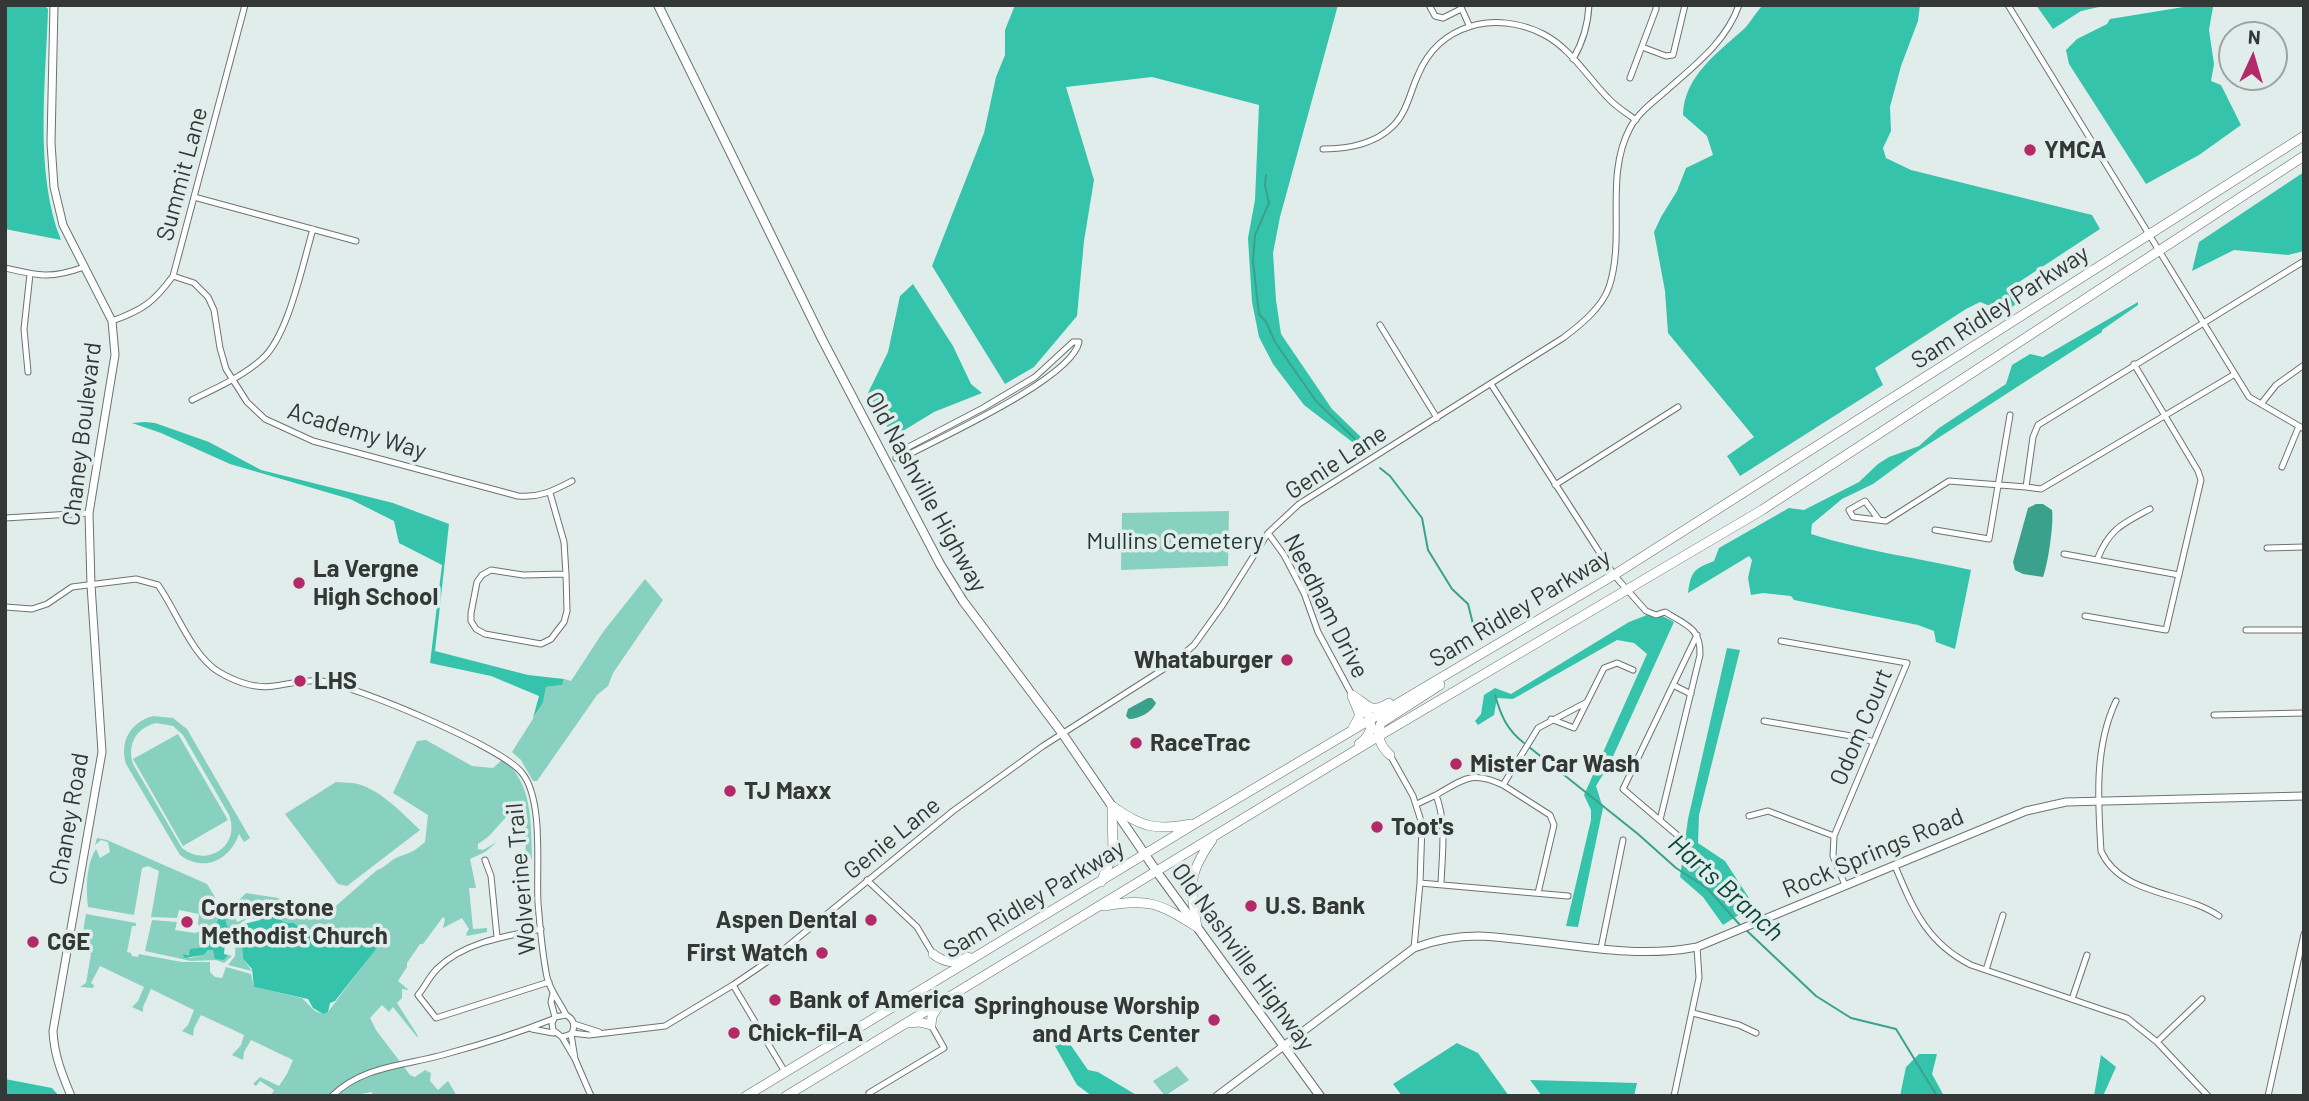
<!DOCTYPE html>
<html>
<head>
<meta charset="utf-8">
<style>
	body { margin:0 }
	#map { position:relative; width:2309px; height:1101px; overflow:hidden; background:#e1edea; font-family:Barlow,sans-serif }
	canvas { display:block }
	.frame { position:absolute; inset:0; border:7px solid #333836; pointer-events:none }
	.north { position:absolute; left:2218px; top:21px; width:70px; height:70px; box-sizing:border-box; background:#e1edea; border:2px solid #9ba5a2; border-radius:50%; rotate:4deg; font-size:19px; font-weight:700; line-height:28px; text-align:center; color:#333836 }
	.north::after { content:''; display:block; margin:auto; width:24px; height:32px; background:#b32a68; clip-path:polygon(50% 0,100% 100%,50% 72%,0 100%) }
</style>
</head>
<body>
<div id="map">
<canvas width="2309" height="1101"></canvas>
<div class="frame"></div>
<div class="north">N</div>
</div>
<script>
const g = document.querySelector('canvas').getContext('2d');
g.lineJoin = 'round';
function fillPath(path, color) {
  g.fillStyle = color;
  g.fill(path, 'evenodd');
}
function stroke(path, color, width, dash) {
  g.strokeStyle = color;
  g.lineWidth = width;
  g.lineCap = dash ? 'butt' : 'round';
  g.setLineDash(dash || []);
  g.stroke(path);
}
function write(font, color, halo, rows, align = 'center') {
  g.font = font + ' Barlow,sans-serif';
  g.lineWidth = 7;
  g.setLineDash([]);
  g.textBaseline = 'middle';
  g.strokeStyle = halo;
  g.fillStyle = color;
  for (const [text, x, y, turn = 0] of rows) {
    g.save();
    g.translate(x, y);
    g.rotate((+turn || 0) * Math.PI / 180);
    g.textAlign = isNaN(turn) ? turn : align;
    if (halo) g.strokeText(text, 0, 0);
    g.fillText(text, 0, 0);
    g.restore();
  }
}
fillPath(new Path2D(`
	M1229,511l-1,55 -107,4 1,-57z
	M645,579l18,21 -50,73 -5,13 -11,9 -60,86h-4l-12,-21 -9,-8 31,-49 3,-16 16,-2 2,-6 7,2 32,-49z
	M153,716l20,2 14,11 63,109 -6,4 -5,-8c-9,26 -35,39 -59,21l-54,-91c-7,-23 5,-42 27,-48zM156,723l17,3 10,9 46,80c12,31 -22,53 -47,33l-49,-84c-6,-20 3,-36 23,-41z
	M178,734l50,86 -45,26 -50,-87z
	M426,740l46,26 21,2 9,-8c31,20 29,65 30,99l-6,-5c-1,-20 1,-29 -19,-38l-19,21 -10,7v5l5,1 14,-8 -12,10 -15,7 6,29h-7l4,41 14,-1v4l-20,4 -1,-2 3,-5 -7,-11 -19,10 2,-9 -2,-2 -20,27h-3l-13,19v4l-9,14 11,9 -7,-1v9l-5,5 21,33 -1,1 -24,-30 -4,5 -7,-7 -12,13 6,12 34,45 5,2 10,-7 6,3 -1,8 8,9 10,-9 9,15h-85v-4l-22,4h-79l3,-6 -14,-9 -4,5 -3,-2 7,-7 19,9 8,-12 6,-14 -42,-20 -7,12 -1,8 -11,-5 9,-10 3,-10 -43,-20 -7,13 -1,8 -11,-5 6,-6 6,-15 -43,-21 -8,18v5l-11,-5 6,-6 6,-14 -44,-21 -9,17 3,2 -1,3 -13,-1 6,-4 5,-29 -11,-6 6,-34 50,9v3h-4l-5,26 4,1 1,3 6,1 1,-3 5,1 38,7h28v10l5,5 7,1 4,-11 25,7 3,13 48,11 13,13 8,3 5,-2 51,-68c-4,-2 -10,-5 -15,-7 -26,-8 -47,7 -70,-14h-6l-18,-9 -18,-4 9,9h-14l-13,8v17l-3,-1 -6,-24 -18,16 2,7c-4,8 -16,14 -25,12l6,4 14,-3 4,-5h5l11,10 4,-5 4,1 -8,7 -8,-3 -25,1 -46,-10 7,-31 25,2 -2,8 20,3 6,-2 1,-5 -4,-1 1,-11 -20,-4 -2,8 -26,-1 8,-46 -11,-5 -6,2 -8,47 -46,-8c-2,-19 -2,-42 8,-58l4,9 10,-6 -2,-10 -7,-2 -6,5 2,-7 10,2 100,44 11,18 18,6 -1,8 2,6 5,-2 3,-5 -7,-9 1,-6 7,-7 32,5 26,22 17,-15 8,7 48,-42c8,-2 13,-10 21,-13 12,-4 17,-6 27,-15l3,-27 -35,-22 24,-52z
	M336,782c7,1 15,0 22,2 24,7 44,29 62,46l-73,56 -9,-2 -53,-70z
	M244,924l-3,12 2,23 9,12 -24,-6 7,-9 1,-25z
	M1177,1066l12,14 -24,16 -12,-15z`), '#88d0bf');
fillPath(new Path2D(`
	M5,5h39l4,4c-2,72 -14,164 13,231l-56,-11z
	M1015,5h323l-58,212 -7,36 3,47 5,34 51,75 30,29 2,13 -60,-46 -31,-41 -14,-27 -7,-35 -4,-64 7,-38 4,-95 -107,-28 -86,10 28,93 -10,61 -7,75 -43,51 -29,17 -73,-118 52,-133 12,-56 9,-22v-25z
	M1763,5h157l-2,16 -17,45 -11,41 1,24 -8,17 3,10 25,12 181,45 8,14 -81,53c5,13 1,19 -10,28h-9l-20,-8 -14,7 -91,59 8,17 -143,91 -13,-20 27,-19 -86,-104 -3,-42 -11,-59 7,-15 16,-26 9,-23 27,-13 -6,-19 -24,-21c1,-40 36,-63 63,-88 6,-7 10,-15 17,-22z
	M2036,5h72l-27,6 -28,18z
	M2196,5l17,2 -4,23 5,34 -3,17 10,4 20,40 -42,30 -53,29 -77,-120 -3,-14 11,-11 30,-15 3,-5z
	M2304,172v79l-16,4 -54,-5 -42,21 7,-29z
	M913,284l40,62 18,38 11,9 -48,19 -41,25 -25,-44 20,-41 12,-56z
	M2138,302v3l-36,25v2l-184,119 -45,33 -31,15 -30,25 -1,10c53,17 107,24 160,36l-16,79 -19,-7 -2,-11 -16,-6 -124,-25 -3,-4 -28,-3 -12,2 -3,-17 4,-18 -3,-4 -61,37c3,-22 6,-24 26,-32l5,-13 70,-40 15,2 55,-28 19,-18 11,-7 30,-11 20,-18 67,-44 6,-19 18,-11 13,3z
	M145,422l10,1 54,19 52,28 132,33 56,21 -14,127 93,24 36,4 -2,6 -16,2 -3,16 -10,15 6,-22 -48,-20 -61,-13 12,-98 -43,-22 -5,-22 -44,-22 -120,-35 -69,-31 -29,-10z
	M1655,612l19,10 -64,141 -14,23 7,22 -25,119 -12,-1 25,-106v-10l-7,-15 63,-141 -13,-11 -17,-3 -104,59 -16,-1 -3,17 -16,10 -3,-4 6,-7 3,-19 11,-7 16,6 118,-72z
	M1727,648l13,2 -41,165 -1,28 27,18 24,37 -7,15 -19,12 -20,-28 -23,-20 8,-58z
	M254,908l34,15h6c19,17 41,11 65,13 7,1 14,5 21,8l-45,57 -5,2 -2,9 -5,2 -10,-6 -5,-9 -54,-12 -2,-18 -9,-10 -2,-23 3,-12 16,-4 -8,-10z
	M219,916l6,2 6,22v3h-6l-1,11 4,1 -4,5 -9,-1 -2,-9h-5l-4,5 -20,3 -1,-4 6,1 1,-6 16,-2 3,-5 -2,-7 2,-7 7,-2z
	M1063,1034l25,36 10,2 40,24h-46l-15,-11 -22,-39z
	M1457,1043l21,10 31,43h-107l-9,-12z
	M1919,1054h18l-5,20 12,22h-44l6,-29z
	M2101,1055l15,12 -13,29h-9z
	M5,1079l47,9 7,8h-54z
	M1530,1080l107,3 -3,13h-92z`), '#35c4ab');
fillPath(new Path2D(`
	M2036,504h7l9,6c2,13 -4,55 -9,67l-20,-3 -8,-4 -2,-8 15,-54z
	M1148,698h4l4,5c-4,9 -17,16 -27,16l-3,-3 2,-7z`), '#3aa18d');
stroke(new Path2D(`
	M1266,175l-1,10 4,18 -14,32 -2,26 6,53 7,8 9,20 41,59 38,37 10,13
	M1380,468l10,8 32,42 6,32 24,39 16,15 8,32
	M1495,695c6,21 12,35 29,48
	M1529,747l109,87 38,34 32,21 32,36
	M1745,929l71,67 35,22 45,11 41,67`), '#3aa18d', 2);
const minor = new Path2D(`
	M1429,5l6,11 8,2 18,-9
	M1460,5l9,20
	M2008,5l241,392 55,32
	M1642,47l24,9 7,-1 12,-50
	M1573,59c10,-17 15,-34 16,-54
	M1630,78l26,-69v-4
	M1323,149c24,0 51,-5 69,-22 15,-14 18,-35 26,-52 21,-51 77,-65 125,-41 26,13 44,42 64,63 8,9 19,16 29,23
	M194,197l162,44
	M5,268c34,8 46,11 79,-1
	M173,276l21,7 14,14 6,13 6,38 6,21 21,33 18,17 48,22 205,55c21,2 35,-5 54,-15
	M112,321c31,-11 42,-19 61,-45l72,-271
	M1380,325l57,93
	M28,372l-4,-43 6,-55
	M2235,374l-194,115 -15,-2 7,-50 5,-12 266,-164
	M1491,384l123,191 32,36 10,4 9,-3c21,13 36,16 35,43l-40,165
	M192,400c24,-12 50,-23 70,-41 26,-22 41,-96 51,-130
	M2261,404l15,-19 28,-20
	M896,458l4,1c35,-19 172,-80 179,-117
	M896,458l1,-5 86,-45 52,-31 38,-35h6
	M2282,467l17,-41
	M1555,485l123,-78
	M550,493l14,49 2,32 1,37 -3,11 -13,17 -10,5 -56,-10 -9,-5 -5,-8v-8l6,-31 5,-7 9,-5 32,5 43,-1
	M5,518l84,-5
	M1879,520l-14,-19 -16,9 4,7 33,4 63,-40 77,6
	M1935,530l54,9 21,-124
	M1268,533l16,22 20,38 14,39 34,63
	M2267,548l37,-1
	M2064,554l115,21
	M2097,560c12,-31 25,-36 53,-51
	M5,607l27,2 15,-5 25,-17 64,-8 22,6c18,25 34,71 61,87 17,10 35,17 55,14 16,-2 30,-7 47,-5 35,5 181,66 201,92 22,27 14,96 16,130 2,24 4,50 9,74 3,14 13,25 19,38
	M2085,616l81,14 35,-150 -3,-9 -64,-107
	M2246,630h58
	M1781,641l126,22 -73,173 -1,20 12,29
	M1673,685l18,9
	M2116,701c-22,46 -18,100 -15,150 20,45 82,40 118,65
	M2214,715l90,-2
	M1551,719l23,9 13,-26
	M1764,721l93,16 17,5
	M1390,755l23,41 9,28 -2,59 -6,65
	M1503,785l47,30 4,10 -16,68
	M1417,804l19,-9
	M1749,816l19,-5 66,25
	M1683,840l-60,-51 74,-154
	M485,860l6,16 6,61
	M1895,866c18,43 32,77 76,99l156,53 30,24 51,54
	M867,880l50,47 16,27
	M1420,883l148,13
	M1441,884c1,-30 6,-60 -5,-89 28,-16 36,-25 67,-10l35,-57 49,-26 17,-34 13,-5 16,7
	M541,929c-34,7 -77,13 -103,39 -8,7 -13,19 -20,27l18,23 113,-36
	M1601,948l22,-108
	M1986,970l17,-55
	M733,985l52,87
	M553,993l-2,9 4,15
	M2072,999l15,-44
	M1693,1013l46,12 17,8
	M574,1024l25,8
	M532,1029l21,4
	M572,1033l17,2 76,-9 68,-41 44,-30 176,-144 90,-65 130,-83 21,-18 28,-39 46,-73 31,-29 264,-166c16,-12 39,-30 46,-51 17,-51 -5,-110 21,-159 8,-15 24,-27 37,-38 28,-25 59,-48 72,-85
	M571,1034l4,25
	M562,1037l9,-3c5,-7 3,-15 -5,-19l-11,2 -3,6 1,7 9,7 13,22 16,37
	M2157,1042l45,-43
	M332,1096c32,-31 73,-30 114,-42 37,-10 72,-21 107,-35
	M871,1096l-2,-3 75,-45 -13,-23
	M1674,1096l25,-118 -2,-31
	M2268,1096l36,-162`);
const tertiary = new Path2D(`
	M54,5l-3,138 3,44 9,38 49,96 3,34 -26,158 2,72 11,167 -49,279c1,24 9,43 18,65
	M1217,1096l197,-148c21,-8 41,-12 64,-12 72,3 148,25 219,11l329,-136 40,-9 238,-6`);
const secondary = new Path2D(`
	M658,5l164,334 118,225 23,37 99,132 95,139 163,224`);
const primary = new Path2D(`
	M1352,695c16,9 17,20 37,8
	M1352,696l8,19 -7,13
	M1359,744c18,-12 12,-27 3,-42
	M1390,755c-9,-8 -15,-20 -9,-32l59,-38
	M1112,806c29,21 44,25 79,18
	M1101,882l12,-28 -1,-48
	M1104,906c46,-8 54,-3 93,21
	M1197,927c-7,-41 -10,-52 15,-87
	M933,954c12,9 21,10 35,3
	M908,1023l11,-1 12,3 1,-9 7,-11
	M746,1096l450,-273 418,-248 690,-439
	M786,1096l593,-360 383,-226 542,-354`);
stroke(minor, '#6a7472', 7);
stroke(tertiary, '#6a7472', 9);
stroke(secondary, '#6a7472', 10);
stroke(primary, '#6a7472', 10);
stroke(minor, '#fff', 5);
stroke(tertiary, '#fff', 7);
stroke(secondary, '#fff', 8);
stroke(primary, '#fff', 9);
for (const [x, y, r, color] of [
	[2030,150,7,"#b32a68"],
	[299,583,7,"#b32a68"],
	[1287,660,7,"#b32a68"],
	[300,681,7,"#b32a68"],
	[1136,743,7,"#b32a68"],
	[1456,764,7,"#b32a68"],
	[730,791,7,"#b32a68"],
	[1377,827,7,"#b32a68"],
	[1251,906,7,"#b32a68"],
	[871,920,7,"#b32a68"],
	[187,922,7,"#b32a68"],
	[33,942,7,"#b32a68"],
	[822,953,7,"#b32a68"],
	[775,1000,7,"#b32a68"],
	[1214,1020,7,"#b32a68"],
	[734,1033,7,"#b32a68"]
]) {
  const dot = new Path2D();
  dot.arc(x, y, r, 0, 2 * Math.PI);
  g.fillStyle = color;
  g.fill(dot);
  stroke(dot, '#e1edea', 2.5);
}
write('bold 24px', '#333836', '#e1edea', [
	["YMCA",2044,150],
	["La Vergne",313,569],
	["High School",313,597],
	["Whataburger",1273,660,"right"],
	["LHS",314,681],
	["RaceTrac",1150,743],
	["Mister Car Wash",1470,764],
	["TJ Maxx",744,791],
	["Toot's",1391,827],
	["U.S. Bank",1265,906],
	["Cornerstone",201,908],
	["Methodist Church",201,936],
	["Aspen Dental",857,920,"right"],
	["CGE",47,942],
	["First Watch",808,953,"right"],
	["Bank of America",789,1000],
	["Springhouse Worship",1200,1006,"right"],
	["and Arts Center",1200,1034,"right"],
	["Chick-fil-A",748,1033]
], 'left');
write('24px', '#333836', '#e1edea', [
	["Summit Lane",182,174,-75],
	["Sam Ridley Parkway",2000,307,-33],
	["Academy Way",357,431,17],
	["Chaney Boulevard",82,434,-83],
	["Genie Lane",1336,462,-33],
	["Old Nashville Highway",926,492,61],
	["Needham Drive",1326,606,63],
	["Sam Ridley Parkway",1520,608,-31],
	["Odom Court",1861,727,-67],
	["Chaney Road",69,819,-80],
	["Genie Lane",892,838,-39],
	["Rock Springs Road",1873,853,-23],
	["Wolverine Trail",521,879,-95],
	["Sam Ridley Parkway",1034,899,-31],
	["Old Nashville Highway",1243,957,54]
]);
write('24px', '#1f3631', '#e1edea', [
	["Mullins Cemetery",1175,541]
]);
write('italic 26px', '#07453b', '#e1edea', [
	["Harts Branch",1726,888,42]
]);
</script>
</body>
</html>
